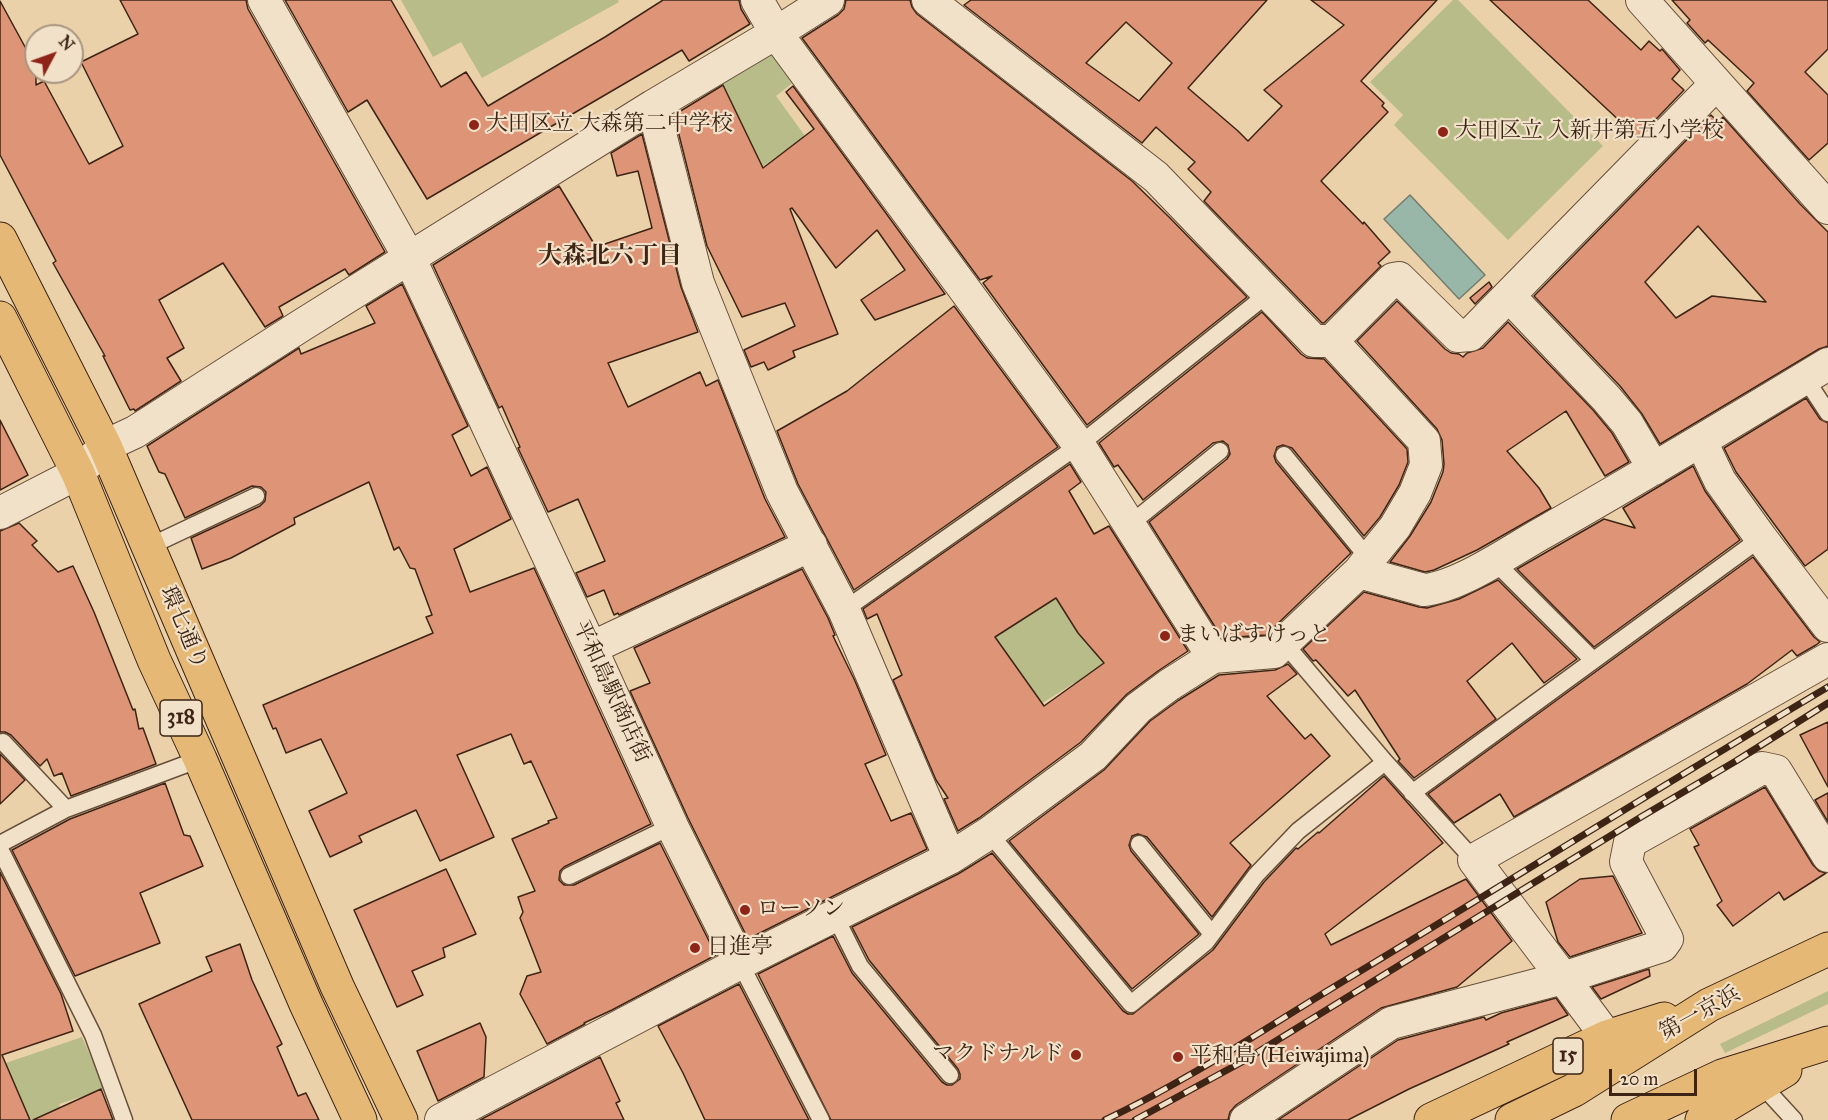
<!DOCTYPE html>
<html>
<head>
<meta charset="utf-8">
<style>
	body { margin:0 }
	#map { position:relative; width:1828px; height:1120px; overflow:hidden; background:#ead1aa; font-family:"IM FELL Great Primer",serif }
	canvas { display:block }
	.north { position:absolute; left:24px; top:24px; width:60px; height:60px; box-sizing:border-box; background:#f1e1c8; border:2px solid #a99580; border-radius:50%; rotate:49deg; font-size:16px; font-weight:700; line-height:24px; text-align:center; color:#3d2415 }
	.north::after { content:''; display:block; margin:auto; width:21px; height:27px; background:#8f2418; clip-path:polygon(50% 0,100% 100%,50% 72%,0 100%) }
	.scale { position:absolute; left:1609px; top:1069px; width:88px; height:27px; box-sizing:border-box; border:3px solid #3d2415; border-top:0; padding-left:8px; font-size:18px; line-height:21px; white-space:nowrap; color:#3d2415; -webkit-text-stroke:4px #f1e1c8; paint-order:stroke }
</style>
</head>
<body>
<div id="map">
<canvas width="1828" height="1120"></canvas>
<div class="north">N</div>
<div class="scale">20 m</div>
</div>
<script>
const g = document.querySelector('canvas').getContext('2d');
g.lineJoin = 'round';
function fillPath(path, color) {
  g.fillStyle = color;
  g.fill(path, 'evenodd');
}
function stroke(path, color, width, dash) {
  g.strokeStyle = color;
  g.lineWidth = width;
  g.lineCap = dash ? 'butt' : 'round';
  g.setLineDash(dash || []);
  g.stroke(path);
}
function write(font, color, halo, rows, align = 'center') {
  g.font = font + ' "IM FELL Great Primer","Noto Serif JP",serif';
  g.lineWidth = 4.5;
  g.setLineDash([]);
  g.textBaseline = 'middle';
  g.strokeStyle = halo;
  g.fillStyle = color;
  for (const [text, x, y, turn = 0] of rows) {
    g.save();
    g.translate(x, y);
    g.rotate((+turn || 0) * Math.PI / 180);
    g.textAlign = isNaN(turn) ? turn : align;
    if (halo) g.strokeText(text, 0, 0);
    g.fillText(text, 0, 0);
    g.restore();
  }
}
fillPath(new Path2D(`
	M401,0h217l1,2 -137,76 -21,-36 -28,15z
	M1453,0h5l145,146 -95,94 -114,-115 9,-10 -33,-33z
	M777,49l23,28 -24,19 29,40 -44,32 -40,-86z
	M1038,569l58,85 42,54 -26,28 -38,-53 -33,21 -58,-82z
	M1828,991v13l-103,49 -5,-9z
	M82,1037l23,52 -46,15 7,16h-39l-27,-55z`), '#b7bc88');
const water = new Path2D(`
	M1410,195l75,80 -26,24 -75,-80z`);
fillPath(water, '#98b7a8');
stroke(water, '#747c6d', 1.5);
const building = new Path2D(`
	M120,0h126l2,9 137,243 -36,23 -4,-6 -66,38 4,9 -18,11 -42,-64 -64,37 25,48 -17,10 14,23 -46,30 -1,-2 -4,1 -27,-54h2l-52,-93 3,-2 -56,-106v-154l36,66v18l8,-4 45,83 34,-18 -42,-84 57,-28z
	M285,0h106l50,87 25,-15 22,34 117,-69 58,-37h76l2,9 9,15 -61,37 -7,-11 -255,149 -60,-99 -19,12z
	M846,0h64l2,7 5,7 215,167 37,36 78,80 -160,128 -104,-142 9,-7 -12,4 -178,-242 36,-23 6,-6z
	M971,0h296l-79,88 50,43 10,10 34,-35 -18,-16 80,-65 -33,-25h126l-76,81 23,22 -2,3 6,6 -67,69 42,43 1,-2 26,30 -12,11 3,3 -57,57h-2l-118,-122 7,-9 -23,-23 7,-7 -39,-35 -14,16 -178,-138zM1126,22l46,41 -33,38 -53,-38z
	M1490,0h98l53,50 8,-9 11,10 2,-2 18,21 -8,9 12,11 -46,48z
	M1672,0h156v49l-23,23 23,23v48l-19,17 -62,-69 7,-8 -46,-43 -3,3 -18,-20 3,-3z
	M723,85l40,83 51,-39 -28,-37 7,-6 152,208 -70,26 -14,-20 44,-30 -28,-40 -41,38 -44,-60 -2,1 48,125 -45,17 2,6 -27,13 -4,-8 -13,5 -7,-17 51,-24 -10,-23 -43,14 -35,-71 -33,-131z
	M1711,115l7,7 5,-5 77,87 28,28v114l-9,3 -159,95 -18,-30 -22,-28 -86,-90zM1698,226l68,76 -54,-6 -36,22 -31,-36z
	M642,134l39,153 17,45 -90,31 20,44 72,-35 6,14 12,-6 47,119 20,38 -166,78 -1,-2 -4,2 -10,-25 -17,7 -11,-24 29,-12 -27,-62 -30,13 -30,-64 2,-1 -18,-41 -3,2 -66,-143 126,-79 37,61 56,-19 -14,-57 -21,5 -6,-23z
	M1489,282l3,5 -17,17 -5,-6z
	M402,284l66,142 -16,9 19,41 16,-9 24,52 -57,30 16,43 64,-24 117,256 -87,43 -4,4 -1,9 5,5h10l86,-42 56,112 -104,55 -28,13 1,1 -38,20 -27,-50 7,-18 14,-4 -21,-54 3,-6 -5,-15 17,-6 -23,-52 37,-16 -1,-2 9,-3 -26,-57 -7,3 -13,-30 -54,21 37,82 -54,24 -24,-51 -57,26 3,6 -32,15 -21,-46 38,-18 -26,-54 -35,14 -10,-25 -3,1 -10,-24 170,-72 -7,-16 6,-2 -17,-46 -5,-1 -11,-21 -5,3 -25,-68 -75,36 1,6 -64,34 -29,11 -11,-31 69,-32 5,-5 1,-9 -5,-5 -9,-1 -67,32 -20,-44 -6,-2 -12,-26 152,-98 2,6 74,-31 -9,-17z
	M1397,301l48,48 6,4 8,1 4,3 4,-4 16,-5 25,-26 85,88 19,23 17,29 -24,14 -39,-65 -59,40 32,37 12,20 -74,42 -43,20 -9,2 -35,-10 20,-26 21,-34 12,-30 1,-8 -2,-24 -5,-11 -80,-88z
	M954,306l104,141 -204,143 -56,-106 -21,-53 70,-40z
	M1262,312l39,42 6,4 17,1 83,90 1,13 -9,23 -19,32 -16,19 -72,-88 -9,-3 -6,2 -3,9 2,6 75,91 -85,82 -44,3 -73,-116 78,-63 3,-5 -2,-9 -5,-4 -10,2 -70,57 -25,-35 -4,2 -15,-24z
	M1806,398l14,21 8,4v126l-23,17 -69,-94 -12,-24z
	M0,420l28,55 -28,15z
	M1070,464l11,18 -12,9 25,43 15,-8 79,125 -30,20 -31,23 -46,48 -102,76 -21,13 -14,-32 4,-1 -12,-18 -43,-100 9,-5 -25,-61 -10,5 -4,-10zM1056,598l22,35 26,30 -60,43 -49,-69z
	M1693,466l12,25 35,49 -146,107 -77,-78 87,-50 31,9 -12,-20z
	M19,523l18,18 -5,4 26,27 15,-6 21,46 39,98 2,-1 4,20 4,-1 13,36 -85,32 -9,-23 -8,3 -7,-17 -7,7 -29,-31 -6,-3h-5v-201z
	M1753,557l61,80 6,5 -4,3 -19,11 -5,-6 -45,34 -233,133 -14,-23 -46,29 -26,-29z
	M802,569l26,49 7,17 -2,1 22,45 31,74 -21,9 26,57 20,-8 16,36 -179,90 -60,-121 -58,-127 20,-8 -16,-35z
	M1498,580l79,79 -33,24 -32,-40 -45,38 29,38 -82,59 -16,-17 2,-2 -45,-69 -7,6 -32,-36 -3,1 -10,-12 61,-57 55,15 8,1 32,-9z
	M1288,664l9,10 -30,22 38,43 6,-5 19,22 -100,87 21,22 -39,52 -65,-80 -9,-3 -6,2 -3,9 2,6 68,83 -67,55 -123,-148 95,-71 46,-49 29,-21 40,-25 56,-5z
	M1828,722v65l-28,-52z
	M0,754l25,26 -25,24z
	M1384,776l59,67 -118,91 6,11 135,-66 46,62 -55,46 -76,21 -145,97 -6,7 -2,8h-397l-73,-146 75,-38 19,37 90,109 5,3h5l8,-6v-5l-2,-5 -89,-109 -17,-33 106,-53 34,-21 131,158 5,3h5l80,-64 51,-68 32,-34 2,1 20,-17 1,1z
	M165,783l19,52 6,1 13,30 -63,27 20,50 -85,33 -63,-126 58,-31z
	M1765,787l48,78 6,6 7,2 -42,27 -5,-8 -46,34 -16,-21 5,-4 -28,-54 5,-2 -9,-16z
	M1828,793v29l-13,-22z
	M446,869l30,65 -33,14 2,9 -33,14 11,24 -26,12 -43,-97z
	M0,872l61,122 12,37 -71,24 28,65h-30z
	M1613,876l29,57 -72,24 -12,-15 -12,-40 34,-23z
	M240,944l12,36 30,64 -5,3 21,49 8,-3 13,27h-127l-53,-116 73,-33 -6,-14z
	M1649,969l1,7 -49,23 -9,-12z
	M739,984l70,136h-104l-22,-47 -25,-47z
	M1556,998l12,17 -61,27 2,2 -100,45 -61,31h-70l120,-80 86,-23 2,3 15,-7z
	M480,1023l6,14 -2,40 -46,24 -21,-50z
	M600,1057l20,44 -4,2 8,17h-144z
	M101,1089l12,31h-80z`);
fillPath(building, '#de9577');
stroke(building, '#3d2415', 1.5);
const service = new Path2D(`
	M1805,378l23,35
	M1284,455l85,104
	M1129,525l91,-74
	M148,547l108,-51
	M1494,561l99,99
	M844,610l235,-165 190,-152
	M3,742l63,67
	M1385,762l89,98
	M1412,793l349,-255
	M989,833l142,171 75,-62 50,-67 42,-44 87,-69 -101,-119
	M0,844l66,-35 134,-50
	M1139,844l73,90
	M0,849l93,186 31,85
	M569,876l103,-50
	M835,916l25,50 90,109
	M740,963l81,157
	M1761,1084l33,36`);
const minor = new Path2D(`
	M264,0l146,259 181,389 81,178 68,137
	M757,0l19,33 303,412 134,212
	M1642,0l186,208
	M653,106l45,177 84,209 62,118 106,248
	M1509,296l97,102 21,25 27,46
	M1332,341l61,-62 6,-1 59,58 12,-1 246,-251
	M1701,441l19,40 41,57 67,88
	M0,513l78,-40 27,-27 30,-14 167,-107 351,-219 123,-73 52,-33
	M1359,572l65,18c36,-3 89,-41 122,-59 95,-54 188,-110 282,-167
	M591,648l220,-103
	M1607,1037l-44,-59 99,-32 5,-7 -41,-77 4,-20 132,-74 14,3 52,85
	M441,1120l299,-157 210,-105 39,-25 104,-77 45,-48 31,-23 44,-28 61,-5 85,-80 10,-13 26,-32 20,-34 11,-28 -2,-24 -92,-100h-18l-158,-164 -228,-177
	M1246,1120l145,-97 172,-45 -89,-118 354,-201`);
const primary = new Path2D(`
	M0,239l105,207 232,540 64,134
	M0,318l78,155 76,187 46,99 106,245 54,116`);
const trunk = new Path2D(`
	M1431,1120l176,-83 57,-18
	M1512,1120l62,-30 135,-85 119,-56
	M1628,1120l94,-44 106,-33
	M1702,1120l83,-50`);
stroke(service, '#684f3a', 19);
stroke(minor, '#684f3a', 34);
stroke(primary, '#3d2415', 35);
stroke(trunk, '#3d2415', 35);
stroke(service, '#f1e1c8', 16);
stroke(minor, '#f1e1c8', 32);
stroke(primary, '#e5b875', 33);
stroke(trunk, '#e5b875', 33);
const rail = new Path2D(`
	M1105,1120c86,-41 165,-95 247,-144 159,-96 316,-194 476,-289
	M1135,1120l105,-57 401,-246 95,-56 92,-58`);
stroke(rail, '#3d2415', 7);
stroke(rail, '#f1e1c8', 4.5, [14]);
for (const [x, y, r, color] of [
	[474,125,6,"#8f2418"],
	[1443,132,6,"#8f2418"],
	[1165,636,6,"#8f2418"],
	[745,910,6,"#8f2418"],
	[695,948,6,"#8f2418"],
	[1076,1055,6,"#8f2418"],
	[1178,1057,6,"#8f2418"]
]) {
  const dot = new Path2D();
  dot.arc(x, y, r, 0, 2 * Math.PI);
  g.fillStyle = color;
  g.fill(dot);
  stroke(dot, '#f1e1c8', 2);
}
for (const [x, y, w] of [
	[181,718,42],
	[1568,1056,30]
]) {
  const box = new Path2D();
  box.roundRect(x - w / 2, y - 18, w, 36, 4.5);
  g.fillStyle = '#f1e1c8';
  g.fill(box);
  stroke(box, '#3d2415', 1.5);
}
write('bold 21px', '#3d2415', null, [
	["318",181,718],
	["15",1568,1056]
]);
write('22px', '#3d2415', '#f1e1c8', [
	["大田区立 大森第二中学校",486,125],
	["大田区立 入新井第五小学校",1455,132],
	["まいばすけっと",1177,636],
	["ローソン",757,910],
	["日進亭",707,948],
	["マクドナルド",1064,1055,"right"],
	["平和島 (Heiwajima)",1190,1057]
], 'left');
write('22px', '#3d2415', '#f1e1c8', [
	["環七通り",183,628,67],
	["平和島駅商店街",611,692,65],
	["第一京浜",1700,1014,-29]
]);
write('bold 24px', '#3d2415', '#f1e1c8', [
	["大森北六丁目",610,257]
]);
</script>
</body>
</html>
